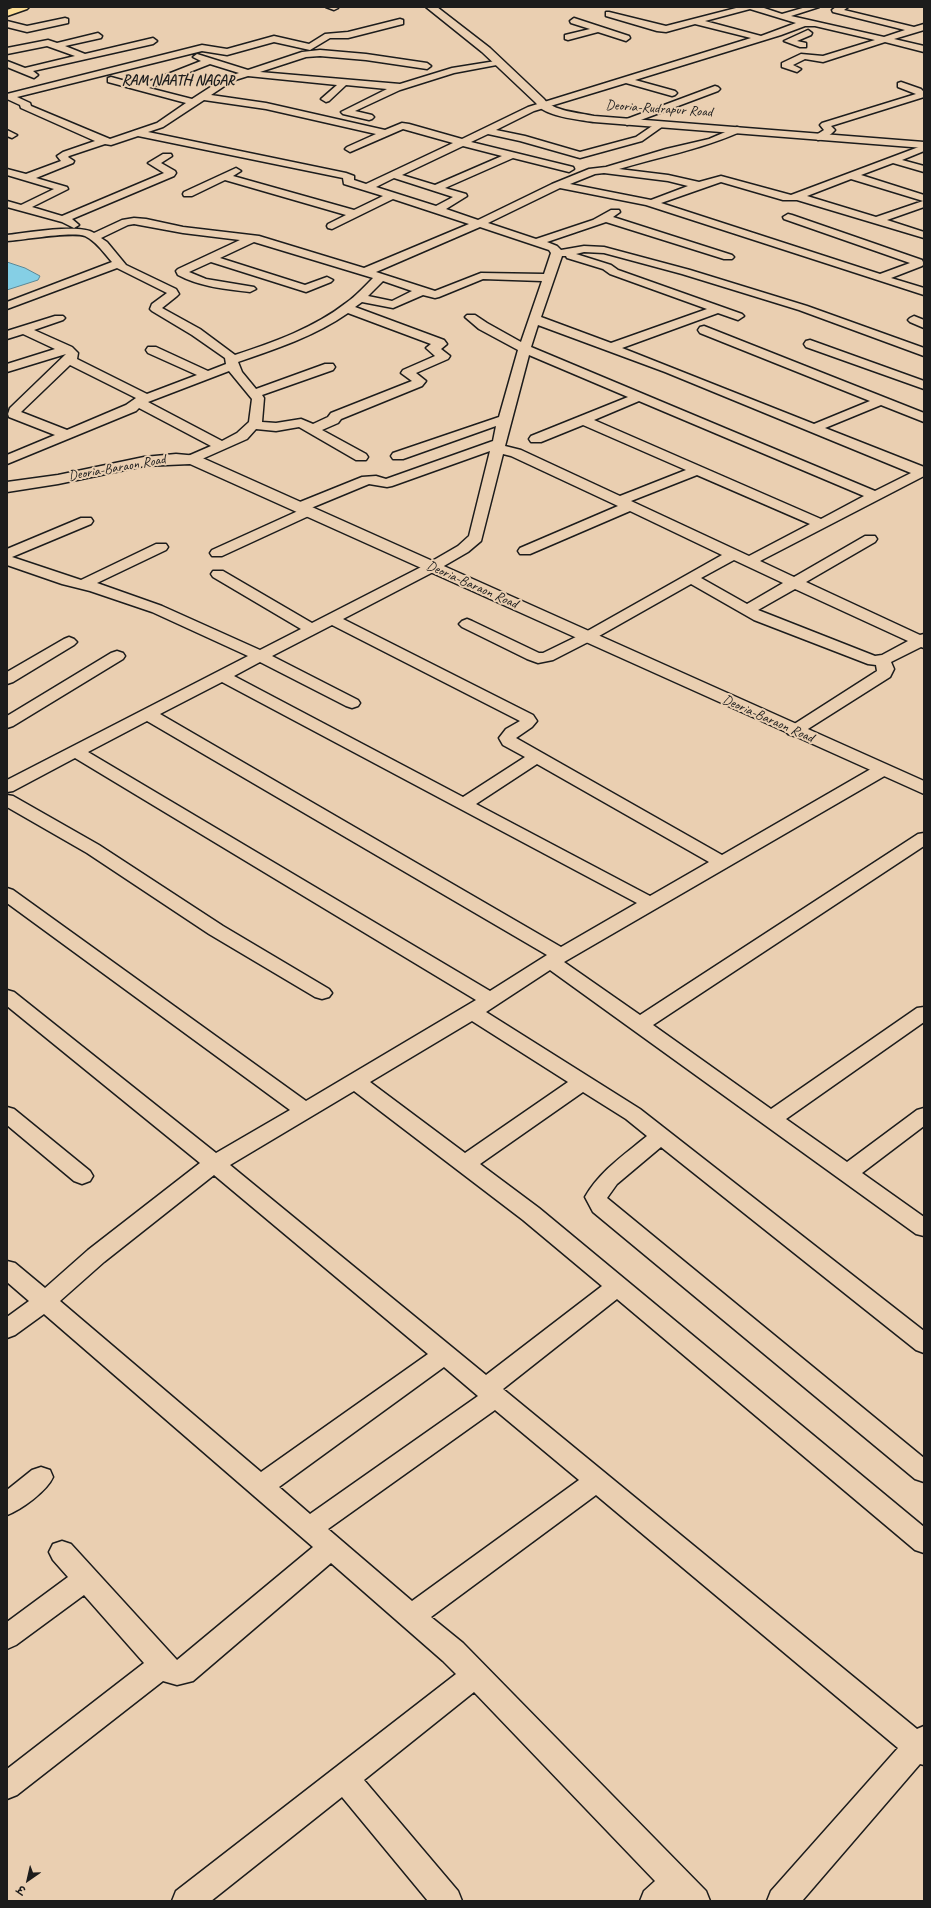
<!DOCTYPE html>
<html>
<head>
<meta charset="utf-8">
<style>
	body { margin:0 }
	#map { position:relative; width:931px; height:1908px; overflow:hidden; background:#eacfb1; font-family:Caveat,"Playpen Sans Deva",sans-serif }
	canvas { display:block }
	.frame { position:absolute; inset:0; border:8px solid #1c1c1c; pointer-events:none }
	.north { position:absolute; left:8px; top:1860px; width:40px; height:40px; -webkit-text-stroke:3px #eacfb1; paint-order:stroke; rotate:214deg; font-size:11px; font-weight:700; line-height:16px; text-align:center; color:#1c1c1c }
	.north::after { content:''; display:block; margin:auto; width:14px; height:18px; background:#1c1c1c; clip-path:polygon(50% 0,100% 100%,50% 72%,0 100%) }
</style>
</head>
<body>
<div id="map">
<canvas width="931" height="1908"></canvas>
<div class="frame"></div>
<div class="north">उ</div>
</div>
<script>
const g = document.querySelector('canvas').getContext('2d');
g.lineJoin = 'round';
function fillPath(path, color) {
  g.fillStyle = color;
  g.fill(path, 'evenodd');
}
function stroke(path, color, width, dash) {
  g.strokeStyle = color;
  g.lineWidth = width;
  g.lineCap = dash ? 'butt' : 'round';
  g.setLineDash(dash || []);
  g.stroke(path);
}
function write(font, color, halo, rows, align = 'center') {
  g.font = font + ' Caveat,sans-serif';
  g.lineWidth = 4;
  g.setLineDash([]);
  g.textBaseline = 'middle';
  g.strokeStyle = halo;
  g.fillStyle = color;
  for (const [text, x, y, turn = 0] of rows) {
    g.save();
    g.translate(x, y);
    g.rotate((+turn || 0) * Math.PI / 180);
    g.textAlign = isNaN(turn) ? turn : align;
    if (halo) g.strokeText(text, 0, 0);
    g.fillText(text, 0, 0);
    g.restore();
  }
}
const water = new Path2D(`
	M7,262l18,6 15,8 -2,4 -31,10z`);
fillPath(water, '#85cfe5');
stroke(water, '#5b8795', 1);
const minor = new Path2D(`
	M326,7h11l1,1 -4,2z
	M740,7h21l21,7 24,-7h13l-28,9 93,21 21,-7 -72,-18 -1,-2 4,-3h12l-4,3 70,17 10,-3v6l-30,9 30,7v6l-39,-10 -62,20 -18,-3 -12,6 8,4 -4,3 -15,-5v-4l19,-9 22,2 52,-16 -60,-14h-10l-24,9 -146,45 40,11 2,2 -2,2 -3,1 -46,-13 -92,28 -38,19 29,6 55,16 56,-15 22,-15h6l2,2 -24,17 -62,17 -60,-17 -32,-7 -17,8 102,25 1,2 -5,3 -56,-14 -68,30 21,6 1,2 -21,13 32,11 74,-36 37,-15 17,-2 60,-18 43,-10 28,-12 3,1 2,2 -2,2c-38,17 -81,25 -121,37l49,6 31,7 22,-6 70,19 133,-50v6l-22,9 22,6v6l-31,-9 -32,12 63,20v12l-37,13 37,12v6l-127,-38h-14l-62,-18 -60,21 219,71 30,-11 -126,-44 -1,-2 5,-3 4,1 130,45 2,4 -2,2 -31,12 33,10v7l-278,-90 -86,-17 -72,35 48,16 57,-19 18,-10h8l1,2 -7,5 119,38 2,2 -2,2h-8l-118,-37 -59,20 10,4 4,4 23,-4 20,1 86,23 117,36 117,42v8l-125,-46 -117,-36 -78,-21 -20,-1 -8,2 35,11 7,5 124,44 2,2 -6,4 -20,-7 -96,35 192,76 56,-23 -170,-68 -2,-3 2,-3 4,-1 220,87v9l-43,-17 -56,23 99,39v9l-164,85 34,16 71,-41h10l2,3 -2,3 -69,40 114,53 4,-1v14l-3,-1 -30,15 3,7 -4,8 -90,57 -6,2 -6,-2 -2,-3 2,-3 89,-57 -1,-6 -8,-1 -114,-44 -63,-36 -99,56 -39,20 -15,3 -11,-4 -65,-32 -3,-3 3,-3 5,-2 5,2 67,32h4l39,-19 140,-79 -92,-44 -100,43h-10l-2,-3 2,-3 98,-42 -107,-50 -8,-2 -22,87 -13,11 -31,18 -94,49 190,96 4,6 -5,6 -16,11 206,117 154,-89 6,-1 6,1 2,4 -2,4 -324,188 76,53 278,-181 6,-1v13l-271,179 118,84 146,-101 7,-1v15l-138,97 61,43 70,-52 7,-2v18l-62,47 62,44v19l-8,-2 -366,-264 -64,42 154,97 284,222v22l-8,-3 -255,-203 -44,37 -10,14 317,260v24l-9,-3 -322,-267 -8,-15c15,-26 39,-42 62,-61l-21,-17 -43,-27 -103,72 59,44 385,319v26l-9,-3 -298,-251 -114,90 414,340 7,-3v39l-4,-1 -118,137h-35l4,-10 127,-143 -302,-253 -165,122 32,26 243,248 4,10h-70l4,-10 11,-10 -181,-189 -110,88 94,111 4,10h-34l-86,-104 -131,104h-39l4,-10 280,-217 -13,-13 -112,-98 -138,118 -16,4 -14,-4 -146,114 -10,4v-30l137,-106 -60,-68 -68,50 -9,4v-27l61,-45 -15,-17 -4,-8 4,-8 9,-3 9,3 106,116 136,-113 -269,-233 -29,21 -8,3v-21l22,-16 -22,-19v-21l8,2 30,25 43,-38 112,-87 -193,-157v-16l7,2 202,161 74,-43 -283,-207v-15l6,2 293,211 170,-101 -401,-242 -62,33 -6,1v-12l241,-124 -96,-44 -62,-21 -28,-7 -55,-19v-16l74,-31h10l2,3 -2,3 -79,33 69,23 75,-36h10l2,3 -2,3 -69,33 65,23 98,44 41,-21 -88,-52 -2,-3 2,-3h10l89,52 115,-59 31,-18 11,-10 21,-85 -98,35 -5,1 -18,-3 -58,24 4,3 -2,3 -91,42h-10l-2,-3 2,-3 86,-39 -5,-4 2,-3 67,-27 14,-1 10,3 107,-38 3,-15 -93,33h-10l-2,-3 2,-3 106,-36 19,-67 -39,-21 -14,-12 2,-2h8l12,8 34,19 21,-61 -59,-2 -44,18 -4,1 -12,-3 -30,13 -31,-6 -7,5 89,33 3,4 -6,5 9,7 -2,3 -32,14 10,8 -4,5 -81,33 -3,4 -16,7 44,24 2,3 -2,3h-10l-57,-33 -23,4 -20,-2 -9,10 -54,24 -5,-1 -2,-3 2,-3 23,-10 -72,-38 -3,3 -129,53v-9l48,-20 -46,-18 -1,-3 2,-6 56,-54 -59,18v-8l48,-15 -32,-15 -16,5v-8l48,-15h8l2,2 -2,2 -29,10 38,17 6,6 -1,6 70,35 50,-19 -49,-22 -2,-3 2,-3h8l52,24 18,-7 -1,-6 -33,-23 -40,-24 -2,-2 2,-5 15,-11 -50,-25 -110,41v-7l105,-40c-8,-9 -16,-21 -27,-26 -14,-5 -61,4 -78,5v-6c18,-2 73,-12 87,-2l28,-13 12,-2 12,1 37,8 76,9 105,32 105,-44 -76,-25 -61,30 -4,-1 -1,-2 1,-2 18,-9 -121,-35 -33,16h-8l-1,-2 1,-2 52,-24 5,3 -8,5 121,34 29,-14 -39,-12 -1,-6 -205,-42 -27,9 -6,-1 -36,12 -1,1 6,4 -1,2 -37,15 31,9 1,2 -36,18 30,9 102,-43 -16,-10 15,-9h8l1,2 -11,7 14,8 1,2 -2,3 -102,43 7,6 -5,3 -12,-6 -55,-15v-6l14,4 33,-16 -47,-14v-6l19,5 35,-13 -4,-5 6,-4 32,-11 -74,-33 -1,-3 -13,-6v-5l195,-49 25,4 47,-13 35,8 16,-10 23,-2 52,-13 3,1v4l-55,14h-18l-20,12 -36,-8 -47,13 -25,-4 -185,46 13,6 1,3 79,33 47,-16 29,-20 -78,-21v-4l3,-1 29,8 61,-24 -8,-4 4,-3 51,16 54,-18 18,-2 46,4 61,9 4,3 -4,3 -61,-9 -46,-4 -14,1 -46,15 140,12 52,-16 50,-8v4l-48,9 -54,17 -45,21 17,4 2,2 -2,2 -3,1 -26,-6 -2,-2 46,-23 -41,-4 -17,16 -3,1 -5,-3 16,-14 -89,-9 -16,5 -21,14 55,8 119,27 17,-7 7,1 53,15 66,-32 223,-69 -56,-14 -29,8 -9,-1 -51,-15v-4h3l57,14zM750,9l46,14 -35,13 -56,-15zM210,64l29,9 -13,4 -34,22 -43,-11zM204,100l62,9 110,25 -29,13 -2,2 5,3 53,-23 50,14 -87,41 -12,-4v-4l-8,-3 -198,-41 15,-5zM463,146l39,10 -67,29 -33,-10zM604,173l64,8 20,5 -37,14 -81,-16 25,-10zM394,178l59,19 -17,9 -60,-19zM851,179l69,21 3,1 -47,16 -69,-21zM134,224l49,9 57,7 -62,29 -2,2 2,4c22,12 48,14 72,17l6,-3 -2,-2 -48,-8 -17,-7 22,-10 95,30 25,-10 2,-2 -6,-3 -22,8 -85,-27 34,-16 119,36c-9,9 -17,18 -27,25 -32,25 -72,39 -111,52l-35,-26 -38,-21 15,-12 2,-2 -3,-5 -50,-24 -19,-23 -6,-4 27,-13zM480,227l69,23 2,3 -7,21 -63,-1 -46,18 -59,-19zM562,256h4l1,2 36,11 7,5 97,35 -96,34 -70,-26zM383,281l29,10 -20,10 -24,-5zM348,313l83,31 -5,4 9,8 -32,14 -2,3 11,8 -81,32 -3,4 -15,7 -12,-5 -25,4 -14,-1 2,-24 -2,-3 71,-25 2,-3 -2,-3h-8l-69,25 -14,-17 -4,-10c38,-13 77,-26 110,-49zM538,325l127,47 246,101 -36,18 -344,-144zM529,355l99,42 -97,39 -2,3 2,3h10l42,-17 103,45 -66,26 -99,-46 -16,-4zM70,365l66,33 -10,7 -59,25 -46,-18zM229,371l23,28 -3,23 -12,11 -15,8 -74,-39zM639,401l225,95 -43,23 -227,-99zM697,475l113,49 -61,32 -118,-55zM734,560l49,23 -36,21 -46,-26zM795,589l113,52 -26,14 -7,1 -117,-46zM332,625l188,96 -14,8 -7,9 4,7 22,12 -62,40 -229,-121 26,-14 86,44 6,2 6,-2 2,-3 -2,-3 -86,-44zM222,682l415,221 -76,44 -401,-233zM147,721l400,234 -57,36 -402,-239zM537,764l172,98 -59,34 -174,-92zM472,1021l96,61 -103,71 -95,-71zM354,1091l169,129 79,66 -116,89 -256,-210zM214,1175l214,179 -167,118 -201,-171 44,-39zM444,1367l34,29 -168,118 -31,-27zM495,1410l84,70 -167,121 -84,-72z
	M65,18l3,1v4l-41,9 -20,-5v-6l20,5z
	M574,18l55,18 1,2 -4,3 -28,-9 -30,8 -3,-1v-4l25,-6 -19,-6 -1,-2z
	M808,30l4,3 -1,2 -14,6 9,2v4h-6l-16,-6z
	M98,33l4,3 -1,2 -36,8 20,8 68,-16 4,3 -4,3 -120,27 5,4 -4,3 -27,-11v-6l18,7 50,-12 -28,-10 -40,8v-6l41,-8 9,3z
	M901,82l20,7 3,3v5l-93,29 4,4c-4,5 -11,9 -17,10l-5,-3 11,-7 -4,-5 2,-2 94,-29 -18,-7v-4z
	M715,86l3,1 2,2 -2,2 -88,33 -3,1 -5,-3 2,-2z
	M7,130l10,5 -5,3 -5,-2z
	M914,316l10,4v8l-14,-6 -2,-2 2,-2z
	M810,340l114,41v8l-118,-42 -2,-3 2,-3z
	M69,637l5,2 3,3 -3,3 -61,37 -6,2v-12l57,-33z
	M117,651l6,2 2,3 -2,3 -110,67 -6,2v-12l104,-63z
	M7,795l6,1 86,49 124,81 106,63 3,4 -3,4 -7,2 -7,-2 -106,-63 -122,-81 -80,-46z
	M7,1107l7,2 76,62 3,5 -3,5 -8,3 -8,-3 -67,-56z
	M41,1467l9,3 3,7c-6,14 -32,33 -46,38v-25l25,-20z`);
const tertiary = new Path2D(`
	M176,454l22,2 726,325v13l-734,-330 -46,2 -86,18 -51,8v-10l51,-7 86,-18z`);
const secondary = new Path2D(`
	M426,7h11l53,41 54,51c8,12 36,14 50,17l330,26v6l-330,-26c-15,-2 -51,-6 -58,-19l-54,-51z`);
const trunk = new Path2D(`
	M15,7h14l-2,2 -20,7v-6z`);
stroke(minor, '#1c1c1c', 3);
stroke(tertiary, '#1c1c1c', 3);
stroke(secondary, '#1c1c1c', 3);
stroke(trunk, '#1c1c1c', 3);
fillPath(minor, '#eacfb1');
fillPath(tertiary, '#eacfb1');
fillPath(secondary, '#eacfb1');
fillPath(trunk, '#fdde96');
write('14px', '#1c1c1c', '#eacfb1', [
	["Deoria-Rudrapur Road",659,109,4],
	["Deoria-Baraon Road",117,468,-10],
	["Deoria-Baraon Road",472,585,24],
	["Deoria-Baraon Road",768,719,24]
]);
write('bold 15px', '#1c1c1c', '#eacfb1', [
	["RAM NAATH NAGAR",178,81]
]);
</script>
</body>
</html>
